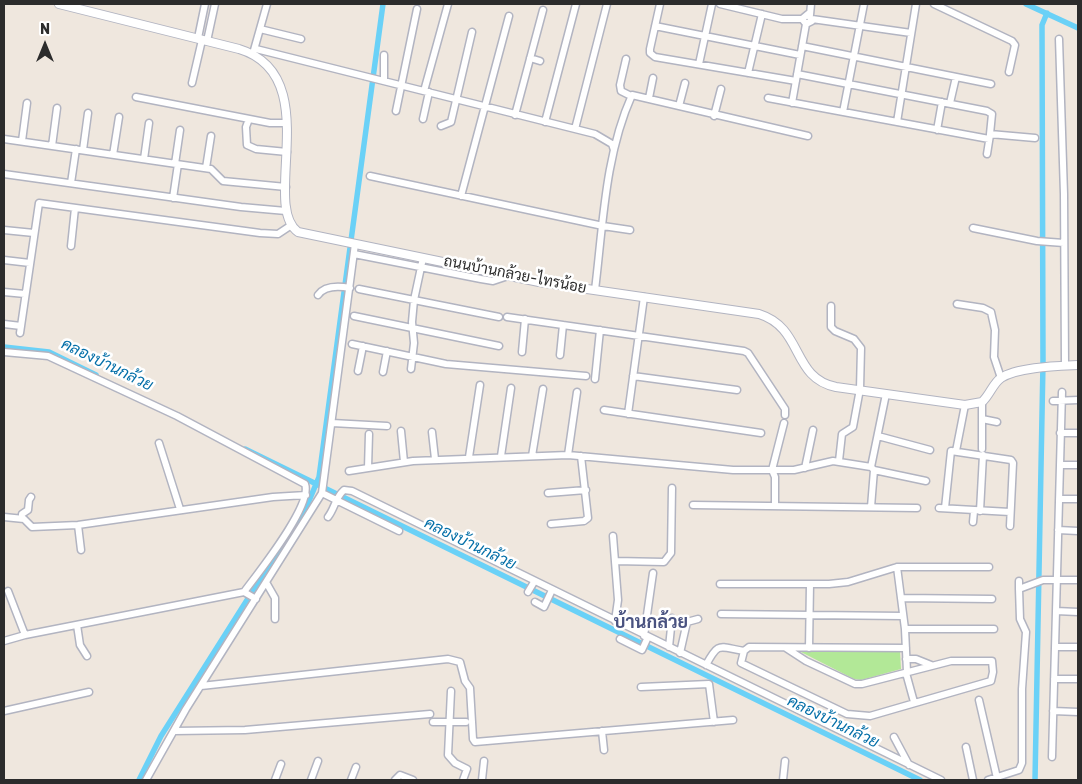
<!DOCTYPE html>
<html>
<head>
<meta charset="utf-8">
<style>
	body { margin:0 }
	#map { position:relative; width:1082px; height:784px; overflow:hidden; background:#efe7de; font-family:Rubik,sans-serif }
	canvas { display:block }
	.frame { position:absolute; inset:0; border:5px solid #2c2c2c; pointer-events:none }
	.north { position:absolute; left:20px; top:20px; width:50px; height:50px; -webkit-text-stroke:4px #fff; paint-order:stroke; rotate:0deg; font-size:14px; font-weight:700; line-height:20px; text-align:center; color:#2c2c2c }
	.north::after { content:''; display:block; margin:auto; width:18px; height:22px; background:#2c2c2c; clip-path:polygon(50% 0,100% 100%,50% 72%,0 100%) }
</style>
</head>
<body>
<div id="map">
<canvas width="1082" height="784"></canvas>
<div class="frame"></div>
<div class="north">N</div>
</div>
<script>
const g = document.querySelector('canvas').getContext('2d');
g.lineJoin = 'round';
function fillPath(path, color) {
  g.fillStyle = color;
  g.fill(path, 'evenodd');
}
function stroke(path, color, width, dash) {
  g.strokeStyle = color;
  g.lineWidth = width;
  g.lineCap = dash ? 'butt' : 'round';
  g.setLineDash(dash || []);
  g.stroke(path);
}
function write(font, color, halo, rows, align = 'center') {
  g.font = font + ' Rubik,Sarabun,sans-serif';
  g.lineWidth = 5;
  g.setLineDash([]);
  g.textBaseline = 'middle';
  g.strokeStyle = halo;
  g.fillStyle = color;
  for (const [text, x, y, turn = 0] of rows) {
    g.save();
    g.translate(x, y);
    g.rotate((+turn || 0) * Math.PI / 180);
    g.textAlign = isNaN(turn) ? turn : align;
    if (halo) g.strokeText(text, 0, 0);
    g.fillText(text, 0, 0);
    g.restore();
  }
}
fillPath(new Path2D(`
	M799,651l101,1 1,17 -40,11 -7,-1z`), '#b2e897');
stroke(new Path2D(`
	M1026,4l52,24
	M4,347l45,5 47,23
	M245,449l675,331
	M293,528l13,-20 13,-31 64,-473
	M139,780l22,-44 124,-196
	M1035,780l8,-417 -1,-338 5,-12`), '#6ad1f7', 5.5);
const minor = new Path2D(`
	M660,4l-10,45v4l5,4 141,24
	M720,4l62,15h20l6,-5 4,7 -6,3 -4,-5
	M934,4l78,37 3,4 -6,27
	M810,15l1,-11
	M812,19l99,14
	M655,26l145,29
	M260,29l41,10
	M198,38l7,-34
	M1059,39l5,155 1,171
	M207,41l8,-37
	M802,46l189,38
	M256,49l339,85 17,10 2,6
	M254,50l13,-46
	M530,58l10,3
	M626,59l-6,26 1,6 10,5
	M699,64l13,-60
	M748,73l14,-59
	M797,74l190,37 5,3 -2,20 45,4
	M384,81v-26
	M192,83l10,-43
	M424,91l24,-87
	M136,97l134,26h16
	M649,98l4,-20
	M768,98l221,41
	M792,103l14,-79
	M950,103l6,-26
	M679,106l6,-23
	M396,111l21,-102
	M843,112l21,-108
	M515,115l28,-105
	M714,116l7,-27
	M249,119l-3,8 1,18 9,4 31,3
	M423,119l6,-27
	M545,122l31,-118
	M897,122l19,-118
	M441,126l10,-4 21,-90
	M575,129l32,-125
	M937,130l5,-28
	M4,139l207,30 12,12 63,6
	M22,141l5,-38
	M52,146l5,-38
	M83,150l5,-37
	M987,154l3,-19
	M113,155l6,-38
	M144,159l5,-36
	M175,164l5,-34
	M206,168l5,-32
	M4,174l237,33 45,4
	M370,176l233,50 27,4
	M71,183l5,-34
	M461,196l48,-180
	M173,198l5,-34
	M973,228l64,13 27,2
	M4,230l30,3
	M71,246l4,-38
	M354,254l127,25 12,2 15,-5
	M4,260l26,3
	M359,289l140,28
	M595,290c8,-65 10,-135 37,-195l176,41
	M4,292l21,2
	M318,295c7,-10 21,-9 32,-7
	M957,304l26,4 8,4 4,18 -1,27 7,21
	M831,306v21l4,4 19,8 7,9 -1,41 -7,38 -11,7 -3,27
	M354,316l145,30
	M507,317l237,34 4,2 37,56v6
	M4,324l17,2
	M20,333l19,-130 221,30 18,1 12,-8
	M352,344l94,20 140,12
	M4,352l44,4 129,60 128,68c8,21 -47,89 -61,108
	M522,352l3,-33
	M560,355l3,-30
	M411,369l3,-26 -2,-21 2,-22 9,-42
	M358,371l5,-25
	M383,372l4,-21
	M633,376l104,14
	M595,379l5,-49
	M1053,401l25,-1
	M982,402v47
	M604,410l157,23
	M628,414l16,-117
	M982,419l15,3
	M332,423l55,3
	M401,431l3,31
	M432,432l3,27
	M1060,433h18
	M878,436l52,14
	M159,443l21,66
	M956,451l9,-46
	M568,455l9,-63
	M501,456l10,-68
	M532,456l11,-67
	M469,457l11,-72
	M1060,465h18
	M368,468l1,-34
	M805,468l8,-38
	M874,470l52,11
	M349,471l64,-10 155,-6 165,15h61l39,-9 38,6
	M322,493l77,38
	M548,493l38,-3
	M1059,499h19
	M693,505l224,3
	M775,506v-29l-3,-7 12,-47
	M871,507l3,-37 -3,-3 15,-73
	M939,508l71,4
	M945,508l6,-57 60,9 2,3 -3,63
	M980,511l3,-56
	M4,517l20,2 8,8 46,-2 195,-28 33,-2
	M328,517c7,-9 7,-19 16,-27l8,1 589,289
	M22,518v-4l6,-4 1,-10 2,-3
	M973,522l1,-11
	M551,524l33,-3 4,-3 -7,-62
	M78,525l3,25
	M1058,530l20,1
	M613,536l5,64 -3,21
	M615,561l49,1 7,-9 1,-65
	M897,567l8,62 2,43
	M1019,581v8
	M267,584l8,14v21
	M720,584h109l19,-2 49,-15h92
	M8,591l17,44
	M528,592l6,-10
	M901,598l91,1
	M535,602l9,5 8,-17
	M1056,611l22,1
	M721,614l182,2
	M77,625l3,20 7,11
	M905,629h89
	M644,636l9,-63
	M620,639l22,11 6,-13
	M4,641l21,-6 219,-43 12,7
	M669,647l3,-29
	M1055,647h23
	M809,648l1,-64
	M744,651l-3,12 106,51 23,2 121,-35 2,-9 -1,-11h-41l-89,23h-7l-49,-23 -20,-13
	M680,653l7,-31 11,-3
	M906,659h10l15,6
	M706,665c13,-24 13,-18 38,-14l5,-4 157,1
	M906,673l8,29
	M1054,679h24
	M201,686l247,-27 12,3 5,19 5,7 3,51 2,3 258,-22
	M641,687l68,-3 5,38
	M451,691l-3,64 7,8 12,6 -4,11
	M979,700l18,78
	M4,711l85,-19
	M1053,711l25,1
	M433,722h33
	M174,731l71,-1 185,-16
	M602,731l2,19
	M894,737l15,28
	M966,747l7,33
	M1052,757l10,-365
	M146,780l40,-71 136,-216 33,-249
	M275,780l6,-16
	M311,780l7,-19
	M351,780l5,-13
	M395,780l5,-5 13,5
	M482,780l2,-19
	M783,780l2,-19
	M988,780l31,-10 3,-7v-74l4,-57 -6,-13 -1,-30 24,-9h35`);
const tertiary = new Path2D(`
	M59,4l180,45c87,26 21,156 59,183l241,50 220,32c45,14 32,64 77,73l129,18 17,-3c8,-7 11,-19 19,-24 16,-11 58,-12 77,-13`);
stroke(minor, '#b2b4c1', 9);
stroke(tertiary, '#b2b4c1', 10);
stroke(minor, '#fff', 6);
stroke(tertiary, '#fff', 8);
write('15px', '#2c2c2c', '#fff', [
	["ถนนบ้านกล้วย-ไทรน้อย",515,275,11]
]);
write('italic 16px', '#046fa8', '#fff', [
	["คลองบ้านกล้วย",107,365,26],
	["คลองบ้านกล้วย",470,544,26],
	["คลองบ้านกล้วย",833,722,26]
]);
write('bold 18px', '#495280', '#fff', [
	["บ้านกล้วย",651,623]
]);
</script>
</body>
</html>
